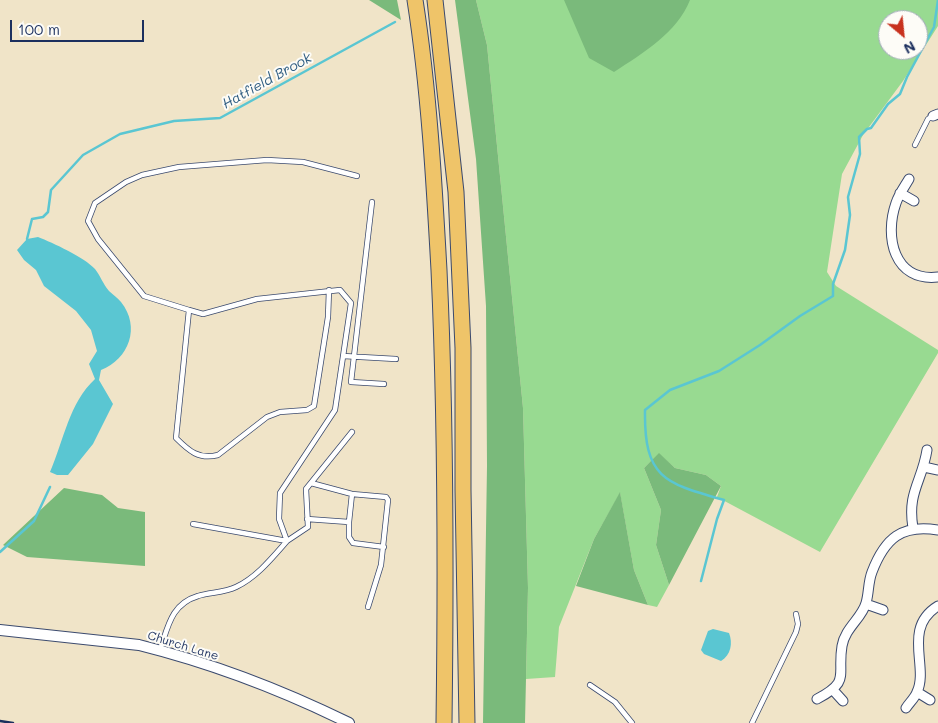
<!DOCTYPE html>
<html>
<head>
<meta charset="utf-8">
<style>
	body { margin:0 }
	#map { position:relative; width:938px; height:723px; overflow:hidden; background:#f0e4c8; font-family:Mali,sans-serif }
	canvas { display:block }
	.north { position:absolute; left:878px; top:10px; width:50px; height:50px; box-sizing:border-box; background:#fdfcf7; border:1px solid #a3aaba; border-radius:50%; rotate:152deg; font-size:14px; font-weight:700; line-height:20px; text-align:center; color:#1b2f5e }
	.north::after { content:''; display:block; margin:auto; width:18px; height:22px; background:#c8321e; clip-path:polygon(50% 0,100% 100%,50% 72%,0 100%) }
	.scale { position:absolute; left:10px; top:20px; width:134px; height:22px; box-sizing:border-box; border:2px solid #1b2f5e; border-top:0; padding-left:6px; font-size:15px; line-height:18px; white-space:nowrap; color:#1b2f5e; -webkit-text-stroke:4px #fdfcf7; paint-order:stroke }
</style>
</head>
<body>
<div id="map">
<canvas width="938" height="723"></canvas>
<div class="north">N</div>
<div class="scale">100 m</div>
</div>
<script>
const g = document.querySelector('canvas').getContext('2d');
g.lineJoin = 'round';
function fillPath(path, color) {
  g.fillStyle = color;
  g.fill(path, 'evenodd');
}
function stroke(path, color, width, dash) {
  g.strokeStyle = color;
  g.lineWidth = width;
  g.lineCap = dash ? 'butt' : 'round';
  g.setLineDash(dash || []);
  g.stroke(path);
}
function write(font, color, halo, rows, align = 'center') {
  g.font = font + ' Mali,sans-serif';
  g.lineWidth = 4;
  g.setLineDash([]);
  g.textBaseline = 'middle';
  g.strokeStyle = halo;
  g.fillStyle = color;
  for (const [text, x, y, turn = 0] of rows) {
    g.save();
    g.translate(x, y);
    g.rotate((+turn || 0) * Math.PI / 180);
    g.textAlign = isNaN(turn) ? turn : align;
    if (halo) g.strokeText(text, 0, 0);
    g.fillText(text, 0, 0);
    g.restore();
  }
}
fillPath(new Path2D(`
	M476,0h462v26l-35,55 -40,54 -21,39 -15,98 9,14 102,64v3l-118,199 -103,-55 4,-11 -15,-11 -31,-7 -16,-14 -15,14 17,42 -5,35 13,40 -12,22 -9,-2 -14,-35 -14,-77 -26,46 -35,88 -4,50 -29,2 2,-91 -5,-180 -36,-363zM888,20h30v30h-30z`), '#98da91');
fillPath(new Path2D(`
	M369,0h28l4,20z
	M455,0h21l11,45 36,363 5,180 -3,135h-42l4,-257 -1,-160 -10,-147z
	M564,0h126c-13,33 -47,53 -76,72l-25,-14z
	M659,453l16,15 31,7 15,11 -52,99 -13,-40 5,-35 -17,-42z
	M64,488l38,7 16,13 27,4v54l-118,-9 -24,-12z
	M620,492l14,78 14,35 -72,-19 18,-47z`), '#7aba7b');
fillPath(new Path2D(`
	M38,237c15,6 46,20 57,32 5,6 8,15 14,22 4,4 9,7 12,11 20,25 8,57 -20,68l-2,10 14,24 -20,40 -25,31h-11l-7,-3c14,-32 19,-69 45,-93l-6,-15 8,-13 -6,-21 -15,-19 -32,-25 -8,-16 -12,-10 -7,-10 10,-11z
	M713,629l16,4c4,10 2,22 -8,28l-17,-7 -3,-4 7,-19z`), '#5ac6d2');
stroke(new Path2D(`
	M28,241l-1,-2 5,-20 11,-2 5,-5 3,-22 32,-35 37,-21 54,-13 46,-3 175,-96
	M0,552l34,-31 16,-34
	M701,581l16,-62 7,-19c-60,-17 -80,-22 -79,-90l25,-20 49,-19 41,-26 40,-29 33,-20v-12l12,-34 5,-35 -2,-18 12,-43 -1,-17 8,-8 4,-1 17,-24 12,-10 7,-17 27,-50 4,-27`), '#5ac6d2', 2.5);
const service = new Path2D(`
	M915,145l13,-26 5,-3
	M372,202l-21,180 33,2
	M189,310l-45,-14 -46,-57 -10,-18 7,-18 31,-21 16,-7 37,-8 88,-7 36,2 54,14
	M343,356l53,3
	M352,494l34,3 2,3 -7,65 -13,42
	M307,519l42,3 3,-28 -41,-11
	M349,522v15l4,6 31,4
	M193,524l94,17 21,-14 -2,-38 46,-57
	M160,650c8,-23 11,-46 38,-54 12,-4 26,-3 38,-9 21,-10 36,-29 51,-46l-8,-22 1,-26 55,-83 16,-107 -11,-13 -83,9 -54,15 -14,-4 -13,128c13,13 23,22 42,17l49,-38 13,-5 27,-2 7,-4 14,-89 1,-27
	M590,685l25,17 17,21
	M752,723l44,-91 2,-8 -2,-10`);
const minor = new Path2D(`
	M933,116l5,-2
	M909,179c-4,7 -10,15 -13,24 -12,34 -2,79 42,74
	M900,193l14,8
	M924,467l14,3
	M913,528c-6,-36 9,-46 14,-78
	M866,604l17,6
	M833,690l10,11
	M917,692l13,8
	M817,699c34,-18 20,-23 25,-53 3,-18 20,-28 24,-43 3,-10 2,-21 6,-31 13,-34 30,-48 66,-42
	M906,708c3,-5 9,-10 11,-16 12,-25 -15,-64 21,-86`);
const tertiary = new Path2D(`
	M0,630l139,15c72,18 143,45 210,78`);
const motorway = new Path2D(`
	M415,0c14,90 19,180 24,270 7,151 7,302 5,453
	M435,0l21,192 7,156v142l4,233`);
stroke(service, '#3b4a6e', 6);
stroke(minor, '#3b4a6e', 11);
stroke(tertiary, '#3b4a6e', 12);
stroke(motorway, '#3b4a6e', 17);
stroke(service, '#fff', 4.5);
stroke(minor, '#fff', 9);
stroke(tertiary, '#fff', 10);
stroke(motorway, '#efc469', 15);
stroke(new Path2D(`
	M0,721l13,2`), '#1b2f5e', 2.5);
write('12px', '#1b2f5e', '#fdfcf7', [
	["Church Lane",183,646,17]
]);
write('italic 14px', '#2e5c81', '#fdfcf7', [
	["Hatfield Brook",267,81,-29]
]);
</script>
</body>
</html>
